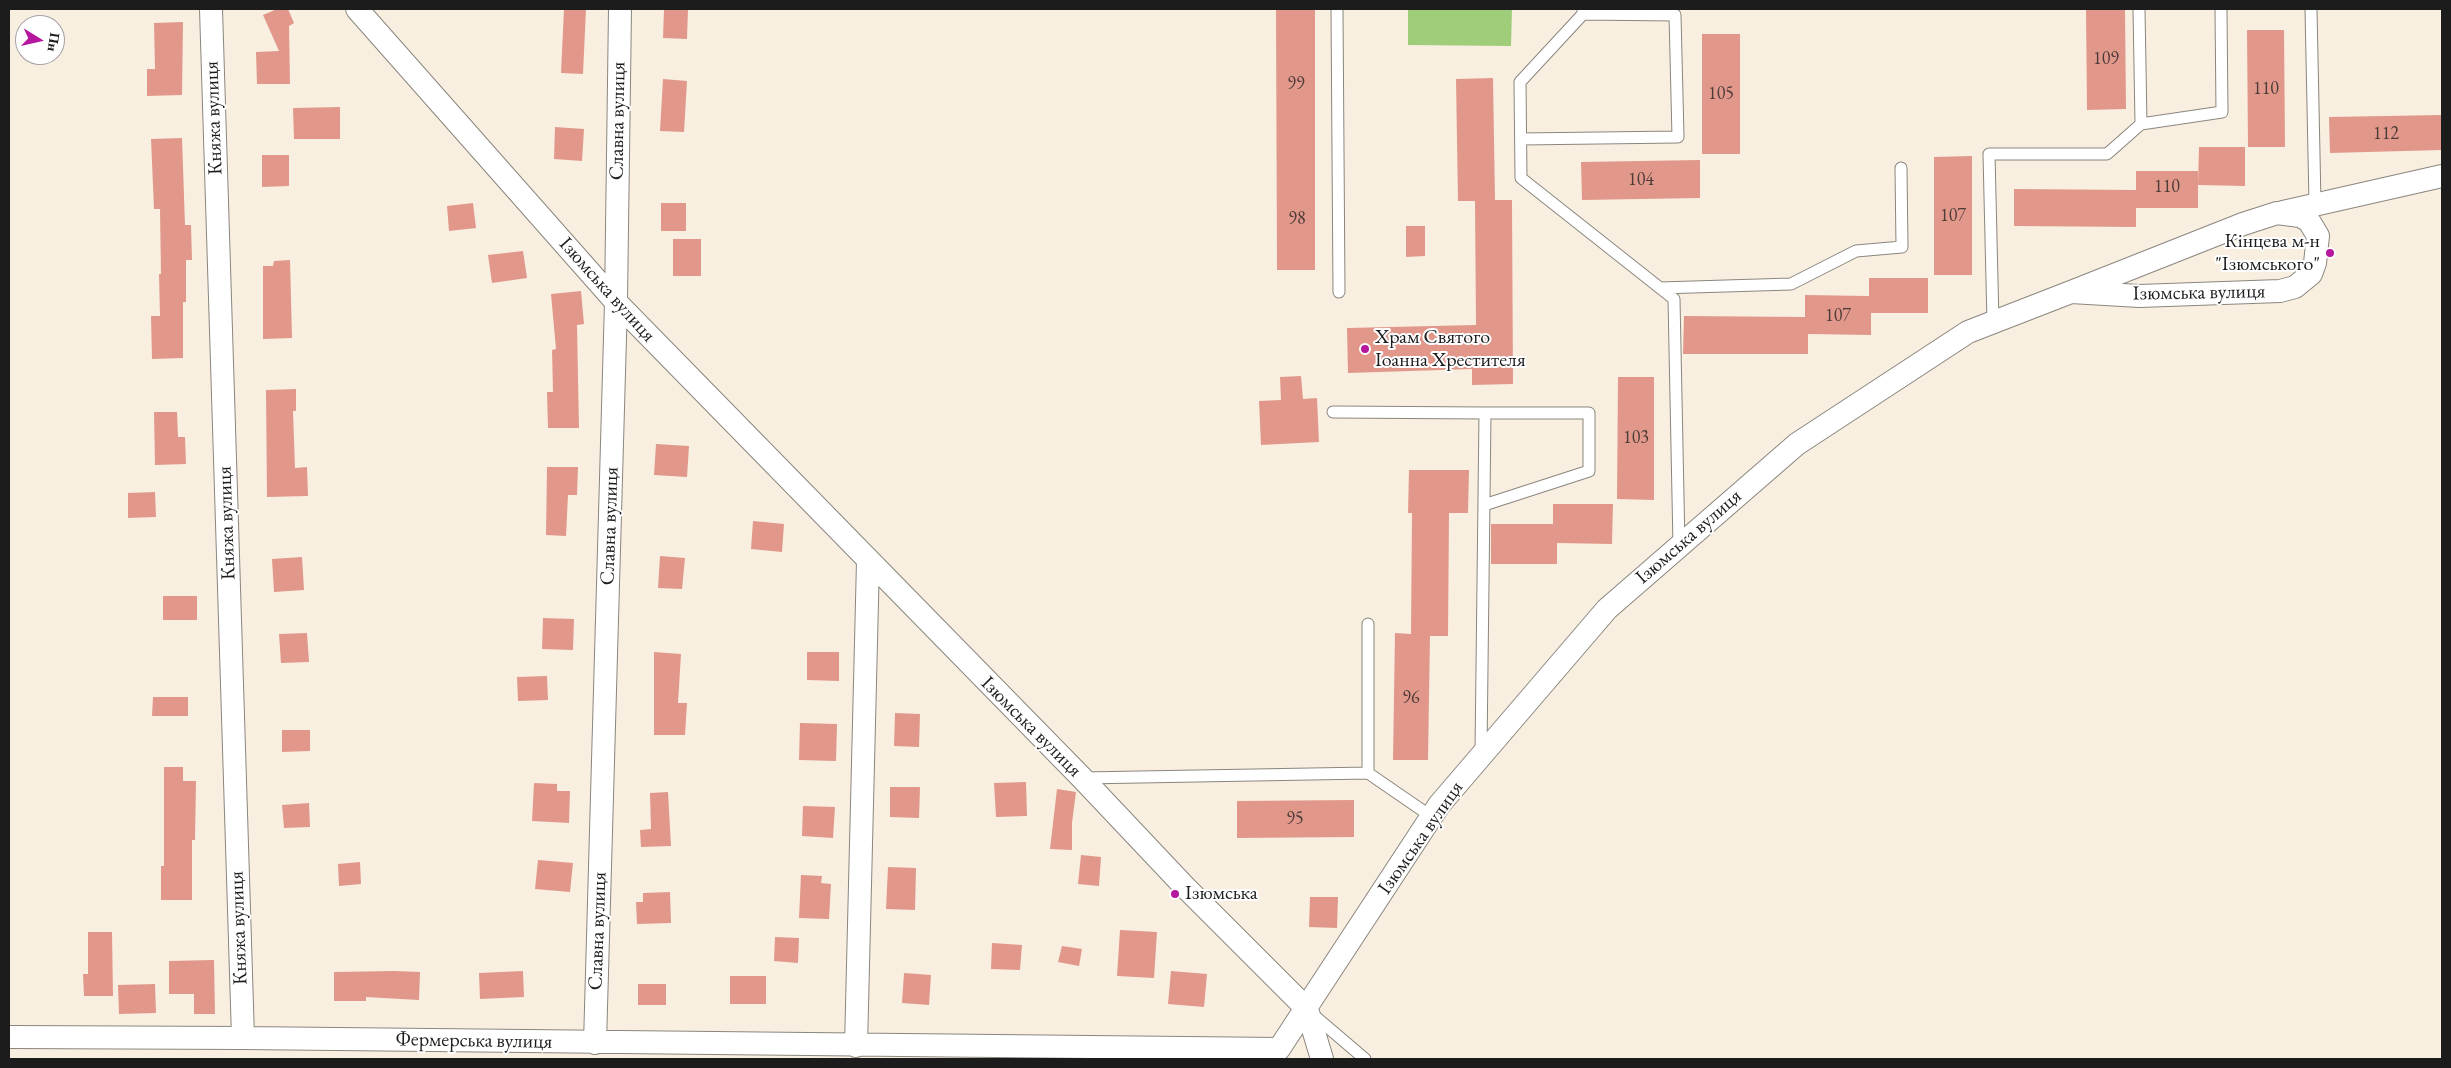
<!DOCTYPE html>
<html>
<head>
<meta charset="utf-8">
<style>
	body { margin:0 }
	#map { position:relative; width:2451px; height:1068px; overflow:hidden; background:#f9efe1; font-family:"EB Garamond",serif }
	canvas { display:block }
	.frame { position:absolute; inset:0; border:10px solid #1c1c1c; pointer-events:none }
	.north { position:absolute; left:15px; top:15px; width:50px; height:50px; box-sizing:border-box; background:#fff; border:1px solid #a4a4a4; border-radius:50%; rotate:99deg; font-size:14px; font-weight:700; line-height:20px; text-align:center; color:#1c1c1c }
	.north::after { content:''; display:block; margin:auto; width:18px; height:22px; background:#b5179e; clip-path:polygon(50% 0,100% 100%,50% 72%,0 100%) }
</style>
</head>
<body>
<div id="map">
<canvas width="2451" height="1068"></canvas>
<div class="frame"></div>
<div class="north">Пн</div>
</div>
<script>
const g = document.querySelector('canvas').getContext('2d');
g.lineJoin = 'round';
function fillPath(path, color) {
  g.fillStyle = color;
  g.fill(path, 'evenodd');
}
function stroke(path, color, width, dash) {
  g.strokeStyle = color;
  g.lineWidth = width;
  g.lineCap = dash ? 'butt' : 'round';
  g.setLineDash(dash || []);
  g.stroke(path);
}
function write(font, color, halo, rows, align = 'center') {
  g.font = font + ' "EB Garamond",serif';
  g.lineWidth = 4;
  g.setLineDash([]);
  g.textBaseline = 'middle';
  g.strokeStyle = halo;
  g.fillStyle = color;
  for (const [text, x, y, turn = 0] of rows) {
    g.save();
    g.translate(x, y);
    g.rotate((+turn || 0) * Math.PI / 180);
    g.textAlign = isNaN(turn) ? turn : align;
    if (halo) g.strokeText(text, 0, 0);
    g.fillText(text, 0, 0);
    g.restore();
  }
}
fillPath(new Path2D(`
	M1408,9h104l-1,37 -103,-1z`), '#9fcd7a');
fillPath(new Path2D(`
	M277,9h11l6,14 -5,3 1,58h-33l-1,-32 23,-1 -16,-36z
	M564,9h22l-3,65 -22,-1z
	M664,9h24l-1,30 -24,-1z
	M1276,9h39v261h-38z
	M2086,9h39l1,100 -39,1z
	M183,22l-1,73 -35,1v-27h8l-1,-46z
	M2247,30h37l1,117h-37z
	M1702,34h38v120h-38z
	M1493,78l2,122h17l1,184 -41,1v-16l-124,4 -1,-45 129,-3 -1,-124h-17l-2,-122z
	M663,79l24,2 -3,51 -24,-1z
	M340,107v32h-46l-1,-31z
	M2442,115v35l-112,3 -1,-36z
	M555,127l29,2 -2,32 -28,-2z
	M182,138l3,87h6l1,35h-6v42h-3v56l-31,1 -1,-43h9l-1,-42h2l-1,-65h-6l-3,-70z
	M2199,147h46v39l-47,-1z
	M262,155h27v31l-27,1z
	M1972,156v119h-38v-118z
	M1700,160v38l-118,2 -1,-38z
	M2136,171h62v37h-62v19l-122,-1v-37l122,1z
	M473,203l3,25 -27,3 -2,-25z
	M661,203h25v28h-25z
	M1406,226h19v30l-19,1z
	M673,239h28v37h-28z
	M523,251l4,27 -35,5 -4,-28z
	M290,260l2,78 -29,1v-73h10l1,-5z
	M1869,278h59v35h-57v22l-63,-1v20h-125l1,-38 121,1v-22l64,1z
	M581,291l3,33 -7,1 2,103h-31l-1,-36h6l-1,-42 4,-1 -5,-55z
	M1301,376l2,23 14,-1 2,44 -58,3 -2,-44 22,-1 -1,-23z
	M1618,377h36v123l-37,-1z
	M296,389v22h-3l2,57 12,-1 1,29 -41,1 -1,-107z
	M154,412h23l1,25h7l1,27 -31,1z
	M656,444l33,2 -2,31 -33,-2z
	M547,467h31l-1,28h-9l-2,41 -20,-1z
	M1409,470h60l-1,43h-19l-1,123h-18l-2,124h-35l2,-127 16,1 1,-121h-4z
	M155,492l1,25 -28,1v-25z
	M1553,504h60l-1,40 -55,-1v21h-66v-40h62z
	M753,521l31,3 -2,28 -31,-3z
	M660,556l25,2 -3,31 -24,-1z
	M302,557l2,33 -30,2 -2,-33z
	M163,596h34v24h-34z
	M543,618l31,1 -1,31 -31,-1z
	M307,633l2,29 -28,1 -2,-29z
	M654,652l27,2 -3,49h9l-2,32h-31z
	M807,652h32v29l-32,-1z
	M547,676l1,24 -30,1 -1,-24z
	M153,697h35v19h-36z
	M895,713l25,1 -1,33 -25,-1z
	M800,723l37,1 -1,37 -37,-1z
	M282,730h28v21l-28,1z
	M164,767h19v14h13l-1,59h-3v60h-31v-34h3z
	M1026,782l1,34 -31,1 -2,-34z
	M534,783l23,1v7h13l-1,32 -37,-2z
	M890,787h30l-1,31 -29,-1z
	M1057,789l19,3 -4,31v27l-22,-1z
	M668,792l3,54 -30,1 -1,-17 11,-1 -1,-36z
	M1354,800v37l-117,1v-37z
	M309,803l1,24 -26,1 -2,-23z
	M803,806l32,1 -2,31 -31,-2z
	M1081,855l20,2 -2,29 -21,-2z
	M538,860l35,3 -3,29 -35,-3z
	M360,862l1,22 -22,2 -1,-22z
	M888,867l28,1 -1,42 -29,-1z
	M801,875l21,1 -1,7 10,1 -2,35 -30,-1z
	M670,892l1,31 -34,1 -1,-22h7v-9z
	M1310,897h28l-1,31 -28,-1z
	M1120,930l37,2 -3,46 -37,-2z
	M88,932h24l1,64h-29l-1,-22h5z
	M775,937l24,1 -1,25 -24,-2z
	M992,943l30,2 -2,25 -29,-1z
	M1062,946l20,3 -3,17 -21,-4z
	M214,960l1,54h-21v-20h-25v-33z
	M395,971l25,1 -1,28 -53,-3v4h-32v-29z
	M523,971l1,26 -44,2 -1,-26z
	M1171,971l36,3 -3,33 -36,-3z
	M904,973l27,2 -2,30 -27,-2z
	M730,976h36v28h-36z
	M155,984l1,29 -37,1 -1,-29z
	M638,984h28v21h-28z`), '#e1988b');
const lane = new Path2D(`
	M1337,9l2,283
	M1583,9v5l-63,68 1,96 153,121 5,247
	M2139,9l2,115
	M2311,9l4,194
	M1521,139l157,-2 -3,-122 -92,-1
	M1660,288l131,-4 65,-33 46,-4 -1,-79
	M1993,323l-4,-169h118l34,-30 81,-12 -1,-103
	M1333,412l152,1
	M1481,752l4,-339h104v58l-105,34
	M1368,773l64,44
	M1083,778l285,-5v-149
	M1311,1013l54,46`);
const street = new Path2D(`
	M211,9l32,1029
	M357,9l259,293 466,476 103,109 122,122 15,50
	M2283,212l159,-36
	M9,1037l234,1 1036,11 160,-244 168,-196 190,-165 171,-112 103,-40 68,4 141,-5 15,-4 16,-13 4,-11 3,-27 -9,-15 -9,-5 -23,-3 -34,11 -172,68
	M595,1043l21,-741 4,-293
	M856,1046l12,-485`);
stroke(lane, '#8a867e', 13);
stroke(street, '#8a867e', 24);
stroke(lane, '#fff', 11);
stroke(street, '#fff', 22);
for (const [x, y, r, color] of [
	[2330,253,5,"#b5179e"],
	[1365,349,5,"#b5179e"],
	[1175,894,5,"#b5179e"]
]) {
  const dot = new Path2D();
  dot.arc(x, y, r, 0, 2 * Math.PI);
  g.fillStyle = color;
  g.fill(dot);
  stroke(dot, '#fff', 2);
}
write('18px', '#4d3b38', null, [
	["109",2106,59],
	["99",1296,84],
	["110",2266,89],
	["105",1721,94],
	["112",2386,134],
	["104",1641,180],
	["110",2167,187],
	["107",1953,216],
	["98",1297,219],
	["107",1838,316],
	["103",1636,438],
	["96",1411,698],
	["95",1295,819]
]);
write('20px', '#1c1c1c', '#fff', [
	["Княжа вулиця",214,118,-92],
	["Славна вулиця",618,121,-89],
	["Ізюмська вулиця",607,290,48],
	["Ізюмська вулиця",2199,293,-1],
	["Княжа вулиця",227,523,-92],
	["Славна вулиця",610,526,-88],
	["Ізюмська вулиця",1689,537,-41],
	["Ізюмська вулиця",1031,727,45],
	["Ізюмська вулиця",1421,838,-55],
	["Княжа вулиця",239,928,-92],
	["Славна вулиця",598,931,-88],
	["Фермерська вулиця",474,1041,1]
]);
write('20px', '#1c1c1c', '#fff', [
	["Кінцева м-н",2320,242,"right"],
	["\"Ізюмського\"",2320,265,"right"],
	["Храм Святого",1375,338],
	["Іоанна Хрестителя",1375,361],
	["Ізюмська",1185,894]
], 'left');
</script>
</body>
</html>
